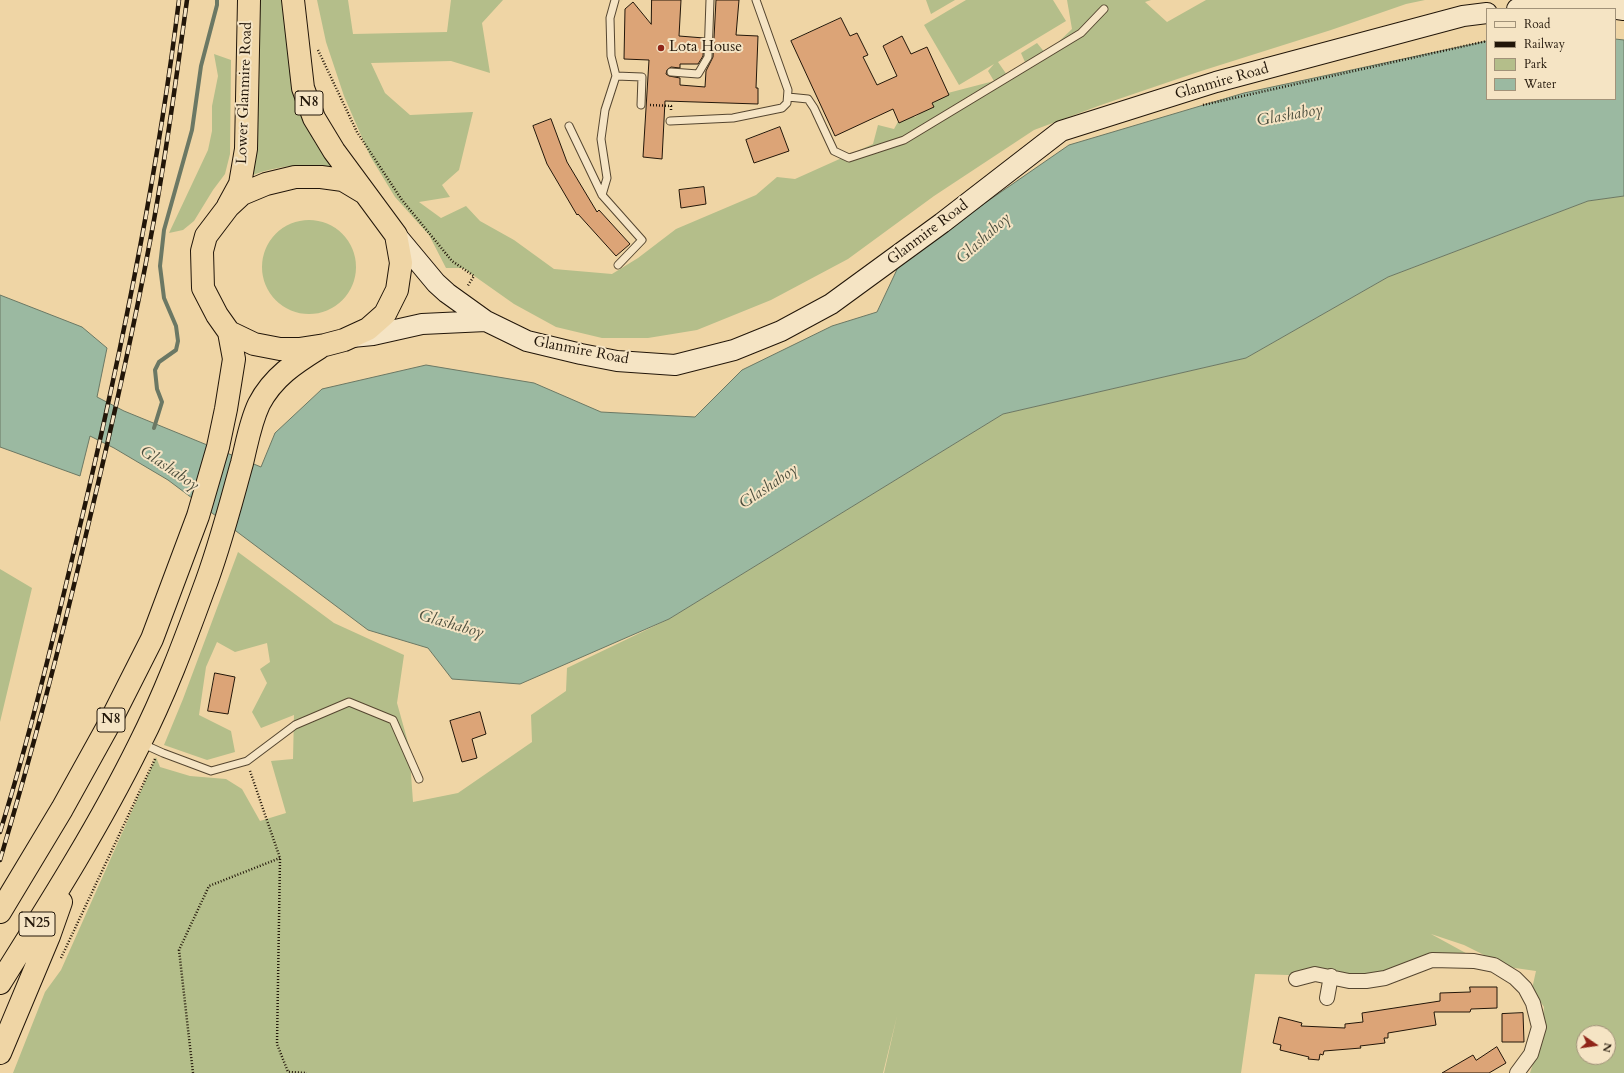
<!DOCTYPE html>
<html>
<head>
<meta charset="utf-8">
<style>
	body { margin:0 }
	#map { position:relative; width:1624px; height:1073px; overflow:hidden; background:#efd5a5; font-family:Cardo,serif }
	canvas { display:block }
	.legend { position:absolute; left:1486px; top:8px; width:130px; height:92px; box-sizing:border-box; background:#f5e4c4; border:1px solid #a19279; margin:0; padding:5px 7px; list-style:none; font-size:12px; color:#221609 }
	.legend li { display:flex; align-items:center; gap:8px; height:20px }
	.legend b { width:20px; border:1px solid #a19279 }
	.north { position:absolute; left:1576px; top:1025px; width:40px; height:40px; box-sizing:border-box; background:#f5e4c4; border:1px solid #a19279; border-radius:50%; rotate:103deg; font-size:11px; font-weight:700; line-height:16px; text-align:center; color:#221609 }
	.north::after { content:''; display:block; margin:auto; width:14px; height:18px; background:#8f2418; clip-path:polygon(50% 0,100% 100%,50% 72%,0 100%) }
</style>
</head>
<body>
<div id="map">
<canvas width="1624" height="1073"></canvas>
<ul class="legend">
<li><b style="height:5px;background:#f5e4c4"></b>Road</li>
<li><b style="height:5px;background:#221609"></b>Railway</li>
<li><b style="height:11px;background:#b4be8a"></b>Park</li>
<li><b style="height:11px;background:#9bb9a1"></b>Water</li>
</ul>
<div class="north">N</div>
</div>
<script>
const g = document.querySelector('canvas').getContext('2d');
g.lineJoin = 'round';
function fillPath(path, color) {
  g.fillStyle = color;
  g.fill(path, 'evenodd');
}
function stroke(path, color, width, dash) {
  g.strokeStyle = color;
  g.lineWidth = width;
  g.lineCap = dash ? 'butt' : 'round';
  g.setLineDash(dash || []);
  g.stroke(path);
}
function write(font, color, halo, rows, align = 'center') {
  g.font = font + ' Cardo,serif';
  g.lineWidth = 4;
  g.setLineDash([]);
  g.textBaseline = 'middle';
  g.strokeStyle = halo;
  g.fillStyle = color;
  for (const [text, x, y, turn = 0] of rows) {
    g.save();
    g.translate(x, y);
    g.rotate((+turn || 0) * Math.PI / 180);
    g.textAlign = isNaN(turn) ? turn : align;
    if (halo) g.strokeText(text, 0, 0);
    g.fillText(text, 0, 0);
    g.restore();
  }
}
fillPath(new Path2D(`
	M257,0h26l16,107 15,34 17,26c-28,-4 -57,-1 -83,10z
	M317,0h31l5,34 94,-2 4,-32h52l-21,23 8,50 -39,-12 -80,2 14,30 25,22 63,-3 -14,58 -17,15 8,12 -31,5 22,16 25,-12 14,15 34,19 40,29 58,5 26,-16 38,-29 80,-34 21,-18 18,2 78,-35 5,-19 16,4 10,-18 11,6 10,-7 19,-16 50,-13 -6,-10 6,-7 -35,21 -35,-60 42,-25h87l13,21 -68,41 9,13 21,-6 -7,-16 16,-10 9,11 26,-25 -5,-29h84l-6,2 22,20 39,-22h219l-19,4 -75,26 -133,42 -97,33 -67,25 -100,66 -86,63 -77,41 -74,30 -49,8h-46l-46,-11 -42,-23 -51,-36h-17l-17,-33 -34,-38 -25,-41 -26,-60 -18,-54z
	M926,0h29l-24,14z
	M214,54l17,6 -1,94 -5,20 -12,16 -19,31 -11,9 -14,3 39,-83 4,-19v-25l6,-30z
	M1624,196v877h-94l11,-34 3,-32 -12,-18 4,-18 -28,-4 -44,-22 -33,-11 42,23 -88,21 -130,-4 -14,99h-357l13,-57 -14,57h-870l32,-81 16,-22 95,-213 4,10 30,9 36,3 16,10 18,32 26,-8 -15,-52 22,-2 1,-44 -33,13 -9,-16 15,-29 -7,-14 10,-7 -3,-19 -32,9 -18,-10 -11,25 -7,48 32,16 4,21 -28,8 -43,-15 19,-46 55,-147 96,71 70,32 -7,48 12,43 4,56 45,-9 74,-51 -1,-27 35,-24 1,-23 102,-49 334,-205 243,-56 142,-81 200,-76zM1584,1033h24v24h-24z
	M262 267a47 47 0 1 1 94 0a47 47 0 1 1-94 0Z
	M0,569l32,19 -32,134z`), '#b4be8a');
const water = new Path2D(`
	M1615,39l9,1v156l-36,5 -200,76 -142,81 -243,56 -334,205 -149,65 -68,-5 -24,-31 -60,-18 -200,-150 -54,-32 -24,-12 -10,40 -80,-29v-152l82,32 25,21 -10,49 27,14 137,56 14,-34 47,-44 104,-24 108,18 67,29 94,5 47,-47 90,-44 45,-14 24,-51 168,-116 175,-52 243,-52v58h128z`);
fillPath(water, '#9bb9a1');
stroke(water, '#6b7864', 1);
stroke(new Path2D(`
	M154,428l8,-26 -5,-13 -2,-19 4,-8 17,-12 2,-9 -2,-15 -12,-28 -4,-32 4,-36 28,-100 9,-64 16,-61v-5`), '#6b7864', 4);
const building = new Path2D(`
	M652,0h29l-2,36 25,2 -1,18 -5,8h-18v4l-9,-1 -4,3 -1,4 3,2 11,2v7l25,2 1,-16 7,-14 3,-57h23l-3,35 22,1 -2,52h2v16l-93,-3 -3,58 -19,-2 6,-97 -25,-1 1,-50 8,-7 18,22z
	M841,18l9,18 7,-3 11,22 -5,2 14,28 20,-9 -14,-30 19,-10 9,18 16,-7 22,48 -17,8 2,4 -35,16 -6,-14 -58,27 -44,-95z
	M551,119l16,43 30,50 2,-2 31,34 -14,12 -38,-42 -1,1 -30,-51 -14,-38z
	M780,127l9,24 -35,12 -8,-23z
	M704,187l2,17 -25,4 -2,-18z
	M215,673l20,4 -7,37 -20,-3z
	M480,712l6,22 -14,5 5,19 -15,4 -12,-41z
	M1470,987h27v21l-26,1 -1,3h-36l2,13 -48,8v5h-4l1,5 -25,3 1,2 -37,3 -1,4 -3,-1 -1,6 -11,-1 1,-2 -29,-7 1,-5 -8,-2 6,-26 23,6 -1,3 44,2v-4l18,-2 -1,-9 78,-12v-8l30,-1z
	M1523,1013l1,29h-22v-28z
	M1497,1047l9,16 -17,10h-47l31,-18 3,5z`);
fillPath(building, '#dca477');
stroke(building, '#221609', 1);
const lane = new Path2D(`
	M671,72l27,2 10,-17 2,-57
	M616,76l26,1 -1,28
	M788,97l20,2 6,9 20,43 15,7 55,-18 177,-107 23,-24
	M670,121l63,-3 49,-10 5,-5 1,-13 -32,-90
	M569,126l33,69 40,45 -24,25
	M602,195l5,-17 -6,-39 4,-29 11,-34 -5,-20 -1,-38 5,-18
	M143,744l20,9 48,18 36,-10 48,-36 54,-23 44,18 26,59`);
const street = new Path2D(`
	M1296,979l19,-5 34,7h17l19,-3 47,-18 42,1 20,4 21,13 10,10 8,15 6,24 -8,27 -14,19
	M1327,998l4,-22`);
const secondary = new Path2D(`
	M1517,9l54,-7 53,8
	M396,235l40,48 11,10 39,28 41,20 54,13 36,7 58,4 59,-15 47,-19 50,-27 111,-81 119,-92 155,-49 247,-66 24,-3
	M352,337l21,-2 49,-11 64,-3`);
const highway = new Path2D(`
	M293,0l10,88 11,30 20,33 62,84 5,28 -4,27 -12,24 -17,15 -24,11 -19,5 -26,4h-19l-26,-5 -25,-12 -12,-17 -14,-27 -1,-37 4,-15 22,-29 14,-13 24,-10 29,-7h26l22,3 20,12
	M228,206l12,-22 6,-35 3,-149
	M0,912l62,-103 46,-83 44,-87 46,-123 20,-69 8,-38 8,-50 -5,-27
	M0,983c49,-78 98,-155 139,-238 25,-49 45,-102 64,-154 16,-41 27,-85 39,-128 5,-20 8,-40 17,-59 14,-27 36,-41 60,-56
	M0,1053l49,-117 12,-34`);
stroke(lane, '#554630', 9);
stroke(street, '#554630', 16);
stroke(secondary, '#221609', 22);
stroke(highway, '#221609', 24);
stroke(new Path2D(`
	M318,50l39,82 45,68 50,61 22,15 -7,11
	M650,105l21,1v6
	M1203,105l284,-64
	M250,771l30,87 -3,186 11,28 19,1
	M61,958l94,-199
	M193,1073l-14,-123 30,-64 71,-28`), '#221609', 2.5, [1, 2]);
stroke(lane, '#f5e4c4', 7);
stroke(street, '#f5e4c4', 14);
stroke(secondary, '#f5e4c4', 20);
stroke(highway, '#efd5a5', 22);
const rail = new Path2D(`
	M0,832c31,-99 55,-201 79,-302 42,-175 78,-351 100,-530
	M0,860c33,-110 62,-222 88,-334 23,-96 45,-193 63,-290 15,-78 25,-157 36,-236`);
stroke(rail, '#221609', 4.5);
stroke(rail, '#f5e4c4', 3, [9]);
for (const [x, y, r, color] of [
	[661,48,4,"#8f2418"]
]) {
  const dot = new Path2D();
  dot.arc(x, y, r, 0, 2 * Math.PI);
  g.fillStyle = color;
  g.fill(dot);
  stroke(dot, '#f5e4c4', 1.5);
}
for (const [x, y, w] of [
	[309,103,28],
	[111,720,28],
	[37,924,36]
]) {
  const box = new Path2D();
  box.roundRect(x - w / 2, y - 12, w, 24, 3);
  g.fillStyle = '#f5e4c4';
  g.fill(box);
  stroke(box, '#221609', 1);
}
write('bold 14px', '#221609', null, [
	["N8",309,103],
	["N8",111,720],
	["N25",37,924]
]);
write('15px', '#221609', '#f5e4c4', [
	["Lota House",669,48]
], 'left');
write('15px', '#221609', '#f5e4c4', [
	["Glanmire Road",1222,82,-16],
	["Lower Glanmire Road",245,93,-88],
	["Glanmire Road",928,233,-37],
	["Glanmire Road",581,351,11]
]);
write('italic 16px', '#4c4f3e', '#f5e4c4', [
	["Glashaboy",1290,116,-10],
	["Glashaboy",984,239,-42],
	["Glashaboy",169,469,34],
	["Glashaboy",769,487,-34],
	["Glashaboy",451,625,16]
]);
</script>
</body>
</html>
